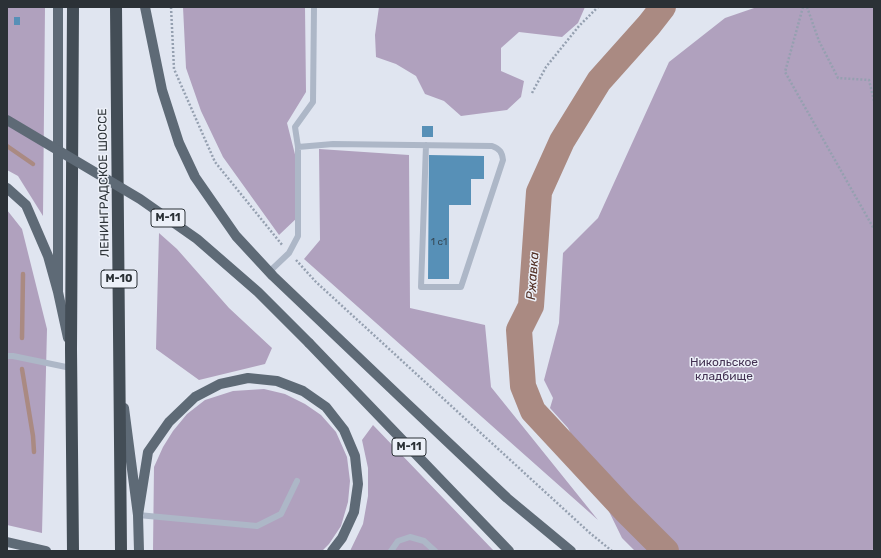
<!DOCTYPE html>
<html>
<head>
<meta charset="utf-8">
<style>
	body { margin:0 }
	#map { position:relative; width:881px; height:558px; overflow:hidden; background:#e0e5f0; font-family:Rubik,sans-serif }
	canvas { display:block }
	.frame { position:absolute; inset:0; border:8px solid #2b3136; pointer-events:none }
</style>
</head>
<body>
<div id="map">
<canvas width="881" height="558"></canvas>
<div class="frame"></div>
</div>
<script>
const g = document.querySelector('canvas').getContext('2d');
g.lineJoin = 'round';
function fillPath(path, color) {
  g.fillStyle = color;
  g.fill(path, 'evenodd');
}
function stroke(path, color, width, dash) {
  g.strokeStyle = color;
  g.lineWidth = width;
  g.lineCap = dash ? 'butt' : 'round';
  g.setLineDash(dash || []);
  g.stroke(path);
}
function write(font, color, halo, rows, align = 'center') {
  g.font = font + ' Rubik,sans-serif';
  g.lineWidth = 3;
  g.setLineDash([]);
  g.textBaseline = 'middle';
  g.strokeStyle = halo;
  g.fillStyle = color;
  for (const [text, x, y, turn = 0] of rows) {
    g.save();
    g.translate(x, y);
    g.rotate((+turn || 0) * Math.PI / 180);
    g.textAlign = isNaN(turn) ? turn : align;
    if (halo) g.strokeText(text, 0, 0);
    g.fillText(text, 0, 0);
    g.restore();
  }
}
fillPath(new Path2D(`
	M7,7h38l-2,209 -25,-40 -11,-6z
	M183,7h122l1,85 -19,31 14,55 -2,38 -20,19 -56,-78 -22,-46 -15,-43z
	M379,7h206l-7,16 -16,14 -43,-5 -18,16v23l23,10 -3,16 -14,13 -46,6 -17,-15 -19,-7 -9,-18 -20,-12 -20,-7 -1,-22z
	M757,7h117v540l-2,4h-237l-13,-13 -54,-110 -18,-20 3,-10 -9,-18 15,-57 4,-70 35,-35 71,-156 56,-44z
	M319,149l90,6 1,153 75,17 6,62 107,133 -294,-261 16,-19z
	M7,210l15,19 25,100 -5,204 -35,-8z
	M159,233l18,16 52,59 43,40 -7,16 -66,16 -43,-31z
	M264,389l21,5 20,10 16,11 15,17 11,25 3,24 -2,21 -7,24 -12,18 -7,7h-169l1,-84 9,-20 10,-16 14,-17 18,-14 28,-9z
	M373,425l121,126h-144l13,-27 5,-28v-28l-6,-28z`), '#b0a1be');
stroke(new Path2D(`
	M7,146l26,18
	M22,338l1,-64
	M22,369l11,67 1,16`), '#aa8a82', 4.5);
stroke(new Path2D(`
	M663,7l-14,18 -50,56 -37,60 -23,51 -8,114 -12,24 4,56 10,25 92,99 41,41`), '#aa8a82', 26);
fillPath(new Path2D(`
	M14,17h6v8h-6z
	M422,126h11v11h-11z
	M429,155l55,1v23h-13v26h-22v74h-21z`), '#5790b7');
stroke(new Path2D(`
	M171,7l3,62 41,93 68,84
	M803,7l-18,65 89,157
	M807,7l12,34 19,37 31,2 5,21
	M532,93l14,-26 33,-41 19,-19
	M296,260l20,22 275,252 21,17`), '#95a0b0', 2.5, [2, 2]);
stroke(new Path2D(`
	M298,147l-3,-20 18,-25 1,-95
	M269,272l20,-19 9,-17v-89l35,-3 159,2c8,3 10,6 11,14l-42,127h-40l5,-142
	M7,356h6l58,12
	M138,515l119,11 24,-12 16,-33
	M391,551l7,-10 12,-4 14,4 11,10`), '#adb7c7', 6);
stroke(new Path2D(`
	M145,7l17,83 17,53 16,34 41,59 37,40 125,119 109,103 64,53
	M7,188l19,17 22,51 10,36 10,46
	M58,292v-285
	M309,343l200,208
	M124,408l14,107 1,36
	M138,515l10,-63 21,-30 26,-25 25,-13 28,-6 29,3 26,10 23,16 18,23 11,26 3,28 -4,28 -12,26 -10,13
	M7,542l39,9`), '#5e6a76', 10);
stroke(new Path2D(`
	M73,7l-2,342 2,202
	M116,7l5,544`), '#434d56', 12);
stroke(new Path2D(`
	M7,120l133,79 57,40 61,53 51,51`), '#5e6a76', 10);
write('10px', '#364956', null, [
	["1 с1",439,242]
]);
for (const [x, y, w] of [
	[168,218,34],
	[119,279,36],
	[409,447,34]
]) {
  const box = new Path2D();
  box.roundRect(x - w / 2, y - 9, w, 18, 3);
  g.fillStyle = '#ecf0f8';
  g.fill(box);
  stroke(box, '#2b3136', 1);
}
write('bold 11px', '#2b3136', null, [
	["М-11",168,218],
	["М-10",119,279],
	["М-11",409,447]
]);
write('12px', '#2b3136', '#ecf0f8', [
	["ЛЕНИНГРАДСКОЕ ШОССЕ",104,183,-91]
]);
write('12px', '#433152', '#ecf0f8', [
	["Никольское",724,363],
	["кладбище",724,377]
]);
write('italic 13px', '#533025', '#ecf0f8', [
	["Ржавка",533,276,-86]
]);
</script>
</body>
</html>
